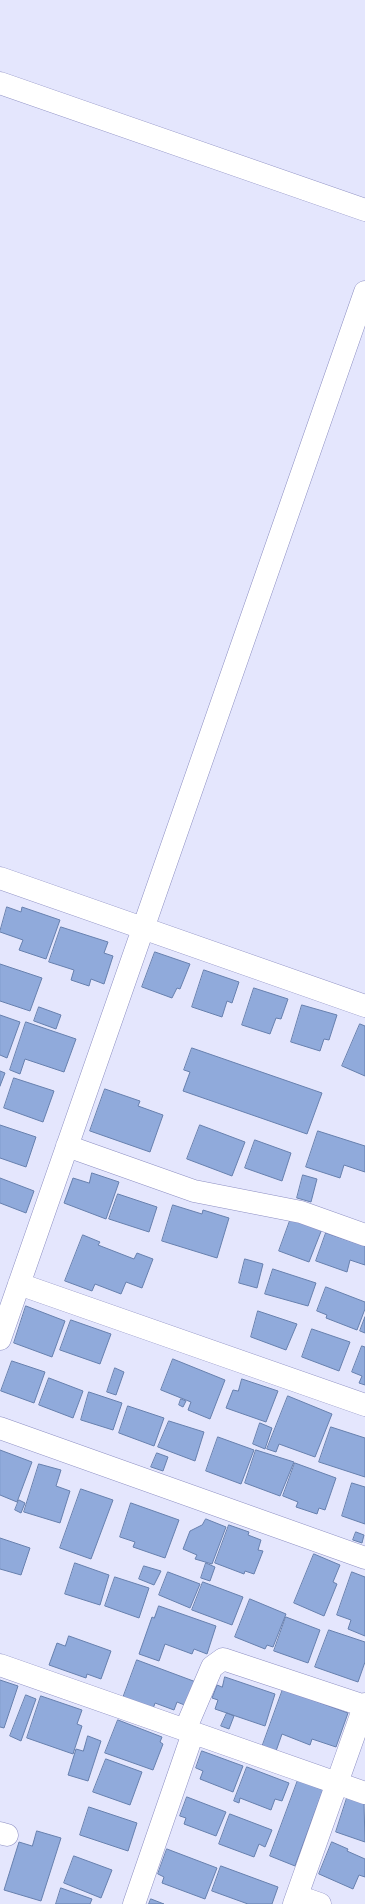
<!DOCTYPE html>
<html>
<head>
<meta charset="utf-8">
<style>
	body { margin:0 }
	canvas { display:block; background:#e4e6fd }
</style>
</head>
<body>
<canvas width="365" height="1904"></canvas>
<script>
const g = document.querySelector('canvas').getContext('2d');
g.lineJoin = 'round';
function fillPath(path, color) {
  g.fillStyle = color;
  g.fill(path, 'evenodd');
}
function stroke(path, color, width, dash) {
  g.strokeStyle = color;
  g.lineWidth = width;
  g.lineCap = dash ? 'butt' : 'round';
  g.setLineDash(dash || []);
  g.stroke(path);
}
const building = new Path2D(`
	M7,907l14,5 1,-5 38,13 -14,39 -27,-9 4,-10 -23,-8z
	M61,927l47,15 -4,11 9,3 -9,28 -13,-5 -2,7 -18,-6 3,-10 -25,-8z
	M155,952l35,12 -10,25 -3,-1 -5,10 -30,-11z
	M0,964l42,14 -12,33 -30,-10z
	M204,970l35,12 -7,21 -5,-2 -5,16 -30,-10z
	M254,988l34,11 -7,20 -5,-1 -6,16 -28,-9z
	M302,1005l35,10 -8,25 -5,-1 -4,12 -29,-9z
	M39,1007l22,8 -5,14 -22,-8z
	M0,1015l20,7 -13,36 -7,-3z
	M26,1022l50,17 -12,33 -39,-13 -5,15 -10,-4z
	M360,1024l5,2v50l-23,-10z
	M192,1048l130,45 -15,41 -124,-43 7,-19 -6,-2z
	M0,1071l5,2 -5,13z
	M14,1078l40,13 -11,31 -39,-14z
	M105,1089l35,12 -2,5 25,9 -13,37 -60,-21z
	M0,1125l36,12 -10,30 -26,-9z
	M200,1125l45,17 -13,34 -45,-17z
	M318,1131l47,15v26l-21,-7 -4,13 -34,-11z
	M255,1140l36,13 -9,28 -37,-13z
	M92,1173l27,9 -13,37 -42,-16 9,-25 16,5z
	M303,1175l14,4 -6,23 -14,-4z
	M0,1178l34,13 -8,22 -26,-10z
	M118,1194l39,13 -8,25 -40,-13z
	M173,1205l29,9 1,-4 26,8 -12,40 -55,-17z
	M291,1218l31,11 -13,33 -30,-11z
	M326,1233l39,13v19l-15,-5 -3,12 -31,-11z
	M83,1235l17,7 -2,3 36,14 3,-6 16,6 -11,29 -16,-6 -5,12 -26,-10 -3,7 -27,-10z
	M245,1259l18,5 -6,24 -18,-5z
	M273,1269l43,14 -8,23 -43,-12z
	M326,1287l39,15v7l-8,21 -31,-12 1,-3 -10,-4z
	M26,1306l39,15 -13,36 -38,-14z
	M258,1311l39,13 -11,26 -35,-13z
	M365,1317v16l-5,-2z
	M71,1320l40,14 -11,30 -40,-14z
	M312,1329l38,13 -11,29 -37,-14z
	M362,1346l3,1v38l-6,-2 3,-7 -10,-4z
	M173,1359l52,21 -15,39 -22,-9 3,-8 -30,-12z
	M12,1361l33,11 -11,31 -33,-12z
	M115,1368l9,4 -8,23 -9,-3z
	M49,1378l34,13 -10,27 -34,-13z
	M242,1379l36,12 -12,31 -40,-14 7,-18 5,1z
	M89,1392l33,11 -9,27 -32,-10z
	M288,1396l44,18 -17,43 -36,-13 -3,8 -9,-3z
	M181,1399l5,2 -3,6 -4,-2z
	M128,1406l36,12 -10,28 -35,-13z
	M169,1421l35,11 -9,29 -37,-14z
	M260,1423l12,5 -7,21 -12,-5z
	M331,1427l34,11v39l-46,-15z
	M218,1437l36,13 -13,34 -35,-13z
	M0,1450l32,12 -15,40 -17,-7z
	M256,1450l38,12 -14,34 -35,-13z
	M157,1453l11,4 -5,14 -12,-4z
	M295,1463l41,15 -11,32 -6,-2 -2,6 -21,-7 2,-5 -15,-6z
	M39,1464l22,6 -5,16 14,5 -10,32 -36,-11z
	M352,1483l13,4v37l-23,-8z
	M81,1489l32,11 -22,59 -31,-11z
	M19,1500l6,3 -4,10 -6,-3z
	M131,1503l48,17 -14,38 -32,-11 2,-5 -15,-5z
	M206,1519l20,8 -14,37 -17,-5 2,-4 -14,-6 7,-18 12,-6z
	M229,1525l20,7 -1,3 13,5 -3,10 5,1 -9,23 -9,-3 -1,3 -29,-11z
	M356,1532l8,3 -2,8 -9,-3z
	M0,1538l30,10 -9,27 -21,-6z
	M314,1554l26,11 -7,17 4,2 -13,32 -30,-13z
	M75,1563l34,12 -9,30 -35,-11z
	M206,1563l9,4 -5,14 -9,-3z
	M144,1566l17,5 -7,14 -15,-6z
	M168,1572l32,12 -10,24 -31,-13z
	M352,1572l13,5v59l-17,-7 3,-9 -14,-5z
	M115,1577l34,11 -10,30 -34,-12z
	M203,1582l40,15 -11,28 -40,-15z
	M250,1599l36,15 -13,33 -6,-2 -2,4 -30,-12z
	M159,1606l57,20 -9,28 -13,-5 -2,5 -27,-10 -6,17 -20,-7 13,-37 2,1z
	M286,1617l34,13 -12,33 -34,-12z
	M329,1630l36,12v20l-7,20 -43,-15z
	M69,1636l42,15 -10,28 -14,-5 -1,4 -37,-13 8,-22 8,3z
	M137,1660l59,22 -9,24 -10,-4 -3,8 -19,-7 -2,6 -30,-11z
	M225,1677l50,17 -10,32 -50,-17 3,-9 -6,-2 5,-13 5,2z
	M0,1680l18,6 -14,42 -4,-1z
	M283,1689l65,24 -12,34 -24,-8 -2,6 -28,-11 -7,20 -14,-4z
	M26,1695l10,4 -15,42 -11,-5z
	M41,1696l41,14 -5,14 5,2 -9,28 -46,-16z
	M227,1713l7,3 -5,13 -8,-3z
	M118,1720l44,17 -2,5 3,2 -10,26 -48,-17z
	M88,1736l13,5 -13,40 -20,-6 8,-26 7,2z
	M202,1751l41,15 -10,26 -33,-13 3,-8 -7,-3z
	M106,1759l36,13 -12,33 -37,-13z
	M247,1767l42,16 -7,18 -7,-2 -4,11 -31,-12 -1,5 -5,-2z
	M298,1780l25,10 -28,76 -25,-10z
	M187,1797l39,15 -10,24 -32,-12 2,-6 -6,-2z
	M347,1798l17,5 1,39 -29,-10z
	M89,1807l48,16 -9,28 -48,-16z
	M230,1814l42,16 -7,17 -6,-3 -5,13 -35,-13z
	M37,1831l24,7 -20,63 -37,-11 15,-48 13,4z
	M332,1842l16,7 -1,2 18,8v18l-6,-2 -6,14 -34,-15z
	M167,1849l50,19 -12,31 -43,-16 2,-6 -6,-3z
	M74,1856l38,14 -11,28 -37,-15z
	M221,1866l57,21 -6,17h-24l-36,-13z
	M61,1888l31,11 -2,5h-34z
	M151,1899l13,5h-15z`);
fillPath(building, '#90aadb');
stroke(building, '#6780ae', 1);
const street = new Path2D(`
	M0,83l365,127
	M0,878l365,128
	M67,1146l127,45 107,21 64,23
	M19,1284l346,121
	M0,1339l365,-1047
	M0,1428l365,130
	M0,1665l365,128
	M185,1730l27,-63 11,-8 142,47
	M0,1833l7,2
	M297,1896l23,8
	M134,1904l59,-171
	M294,1904l71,-200`);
stroke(street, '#8c8ec2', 23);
stroke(street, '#fff', 22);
</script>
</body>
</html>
